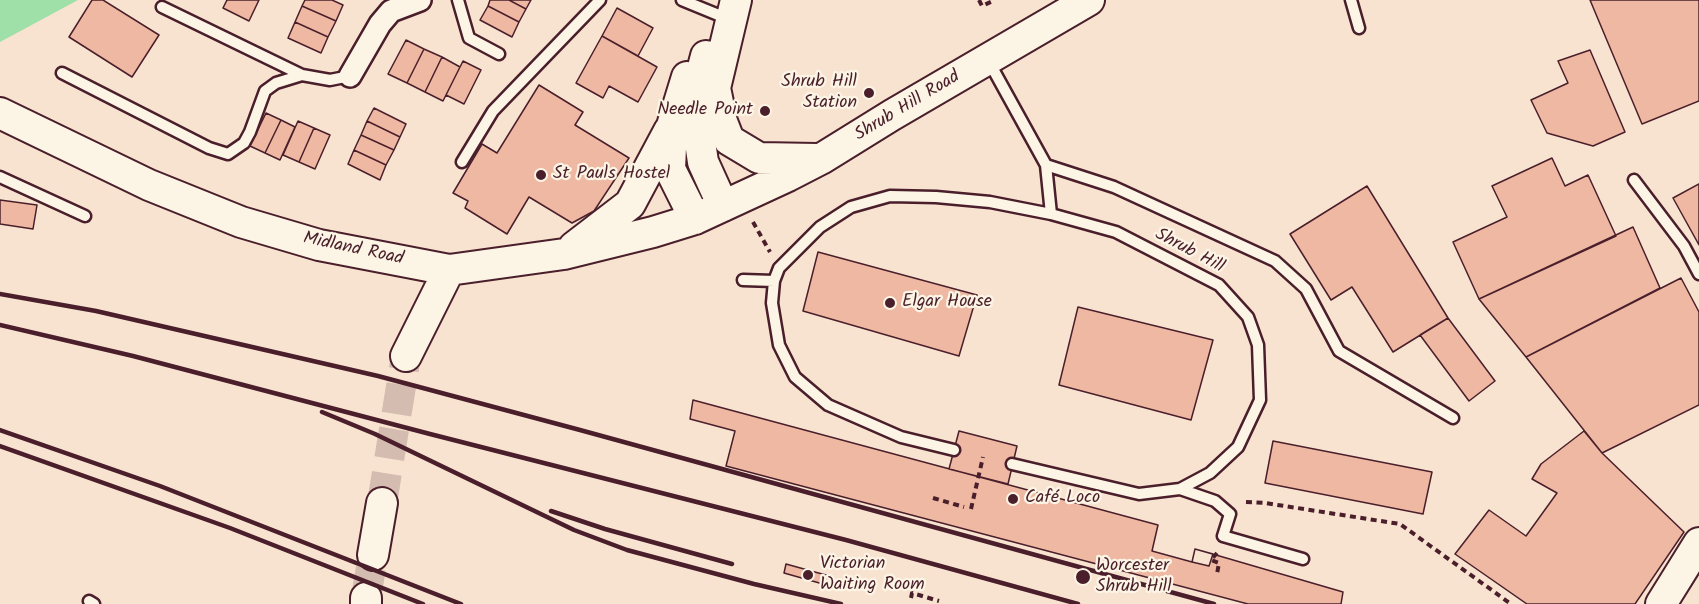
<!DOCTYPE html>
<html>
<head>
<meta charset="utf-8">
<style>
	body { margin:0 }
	canvas { display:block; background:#f8e3d1 }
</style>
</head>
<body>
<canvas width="1699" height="604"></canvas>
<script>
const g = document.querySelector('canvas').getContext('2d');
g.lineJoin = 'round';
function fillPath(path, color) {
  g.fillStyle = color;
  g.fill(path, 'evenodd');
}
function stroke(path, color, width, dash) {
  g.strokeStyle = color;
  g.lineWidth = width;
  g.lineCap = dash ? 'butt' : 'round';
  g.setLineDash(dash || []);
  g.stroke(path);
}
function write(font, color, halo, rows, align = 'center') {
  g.font = font + ' Kalam,sans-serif';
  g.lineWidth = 4.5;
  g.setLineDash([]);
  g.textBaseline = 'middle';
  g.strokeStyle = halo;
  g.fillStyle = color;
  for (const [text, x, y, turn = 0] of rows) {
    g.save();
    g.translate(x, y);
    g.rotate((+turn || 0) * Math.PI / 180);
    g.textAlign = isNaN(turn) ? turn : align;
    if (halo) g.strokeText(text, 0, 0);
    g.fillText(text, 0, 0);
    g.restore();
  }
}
fillPath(new Path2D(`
	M0,0h78l-78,42z`), '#9fdfa8');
const building = new Path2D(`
	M92,0h11l56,35 -27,42 -63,-40z
	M227,0h32l-10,21 -26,-13z
	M305,0h27l11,5 -7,16 -34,-15z
	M490,0h19l17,9 -7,13 -31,-16z
	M509,0h22l-5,9z
	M1590,0h109v101l-57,23z
	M302,6l34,15 -8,16 -33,-15z
	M488,6l31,16 -7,15 -32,-17z
	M617,8l36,20 -15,28 -36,-20z
	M295,22l33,15 -7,16 -33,-15z
	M602,36l55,31 -19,35 -29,-16 -6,12 -27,-15z
	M406,40l18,9 -17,34 -19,-9z
	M424,49l18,8 -17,35 -18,-9z
	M1590,50l35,82 -32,14 -46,-13 -16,-33 37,-17 -10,-22z
	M442,57l18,10 -17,34 -18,-9z
	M463,61l18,9 -17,34 -18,-9z
	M539,85l44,27 -8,13 54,33 -35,53 -22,12 -43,-26 -22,37 -42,-26 3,-7 -15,-8 29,-49 15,9z
	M374,108l32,16 -6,13 -33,-16z
	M266,113l15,7 -16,33 -15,-7z
	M281,120l14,7 -15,33 -15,-7z
	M298,121l16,7 -15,34 -16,-7z
	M367,121l33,16 -6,13 -33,-15z
	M314,128l16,7 -15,34 -16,-7z
	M361,135l33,15 -8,15 -32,-15z
	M354,150l32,15 -6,15 -32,-16z
	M1552,158l13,28 23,-11 28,61 -137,63 -26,-57 54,-25 -15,-31z
	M1699,184v61l-26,-47z
	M1367,186l81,132 -55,34 -41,-65 -21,13 -41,-66z
	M0,200l37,5 -4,24 -33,-5z
	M1633,227l27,61 -134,69 -47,-58z
	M818,252l159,43 -18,61 -156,-45z
	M1681,278l18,34v93l-97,48 -76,-96z
	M1078,307l135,33 -22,80 -132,-35z
	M1448,318l47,63 -26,20 -49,-66z
	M693,400l465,125 -6,26 40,11 3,-13 21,6 127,37 -2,12h-93l-522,-138 9,-35 -45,-12z
	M959,431l58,15 -9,38 -59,-15z
	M1584,431l18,22 82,79 -49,72h-108l-72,-50 34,-44 37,26 31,-43 -25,-14 9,-15z
	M1273,441l159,31 -9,42 -158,-31z
	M1195,549l18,5 -4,12 -17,-4z
	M786,564l47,13 -3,9 -46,-13z`);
fillPath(building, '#eeb8a2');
stroke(building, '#4a1f2b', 1.5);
stroke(new Path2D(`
	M382,503l24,-147
	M366,598l7,-43`), '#d5bcb0', 30, [30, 15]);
const lane = new Path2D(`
	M458,0l11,38 30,16
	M682,0l39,16
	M1351,0l8,28
	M162,7l140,68
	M988,60l58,105 5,49
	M62,73l147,75 19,6 16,-11 6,-11 15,-41 11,-8 26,-8 28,5 20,-4
	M462,162l31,-51 107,-111
	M1046,165l68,22 161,74 31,28 33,62 114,67
	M0,177l85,39
	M1634,180l50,66 15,28
	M743,280l31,1
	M954,450l-53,-13 -73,-32 -33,-28 -16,-32 -7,-42 2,-22 5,-13 41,-41 31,-20 39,-11 46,1 54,5 61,12 65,18 103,53 29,32 10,28 2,55 -22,47 -28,26 -30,16 -41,5 -127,-30
	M1180,489l35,12 15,13 -7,22 80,23
	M89,601l5,3`);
const street = new Path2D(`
	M350,76l30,-52 11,-13 29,-11`);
const secondary = new Path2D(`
	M736,0l-21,88 7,34 7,18 30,18 58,1
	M706,56l-12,46 9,60 20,44
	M687,77l-15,49 -2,43 25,50
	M0,113l149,72 92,37 78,23 130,25 115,-16 89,-22 42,-13 93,-43 33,-17 71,-44 197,-115
	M574,247l56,-43 39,-73
	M406,356l43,-86
	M373,555l9,-52
	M366,604v-6
	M1661,604l38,-61`);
stroke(lane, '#4a1f2b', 15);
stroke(street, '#4a1f2b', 26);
stroke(secondary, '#4a1f2b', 34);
stroke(new Path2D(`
	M979,0l3,6 13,-6
	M753,222l17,30
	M933,498l31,9
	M1246,502l19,1 135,21 111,80
	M971,509l12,-52
	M1217,553l-6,7 8,3 -2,11
	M911,598l1,-5 27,8`), '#4a1f2b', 4, [6, 4.5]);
stroke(lane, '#fcf5e5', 10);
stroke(street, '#fcf5e5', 21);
stroke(secondary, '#fcf5e5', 30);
stroke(new Path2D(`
	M0,294l96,17 282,65 202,54 634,174
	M0,325l133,31 297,78 416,106 232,64
	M322,412l53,22 199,96 53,20 127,34 87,20
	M0,430l160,56 301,118
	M0,446l230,82 193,76
	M551,511l54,18 127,35`), '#4a1f2b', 4.5);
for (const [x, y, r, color] of [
	[869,93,6,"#4a1f2b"],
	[765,111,6,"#4a1f2b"],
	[541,175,6,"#4a1f2b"],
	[890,303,6,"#4a1f2b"],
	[1013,499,6,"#4a1f2b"],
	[808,575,6,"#4a1f2b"],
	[1083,577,8,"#4a1f2b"]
]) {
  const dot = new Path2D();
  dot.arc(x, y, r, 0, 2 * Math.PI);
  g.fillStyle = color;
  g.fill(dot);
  stroke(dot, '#fcf5e5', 2);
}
write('18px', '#4a1f2b', '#fcf5e5', [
	["Shrub Hill",857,83,"right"],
	["Station",857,104,"right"],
	["Needle Point",753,111,"right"],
	["St Pauls Hostel",553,175],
	["Elgar House",902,303],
	["Café Loco",1025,499],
	["Victorian",820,565],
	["Waiting Room",820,586],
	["Worcester",1096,567],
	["Shrub Hill",1096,588]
], 'left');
write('18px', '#4a1f2b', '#fcf5e5', [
	["Shrub Hill Road",908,107,-31],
	["Midland Road",353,250,12],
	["Shrub Hill",1189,252,28]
]);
</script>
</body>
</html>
